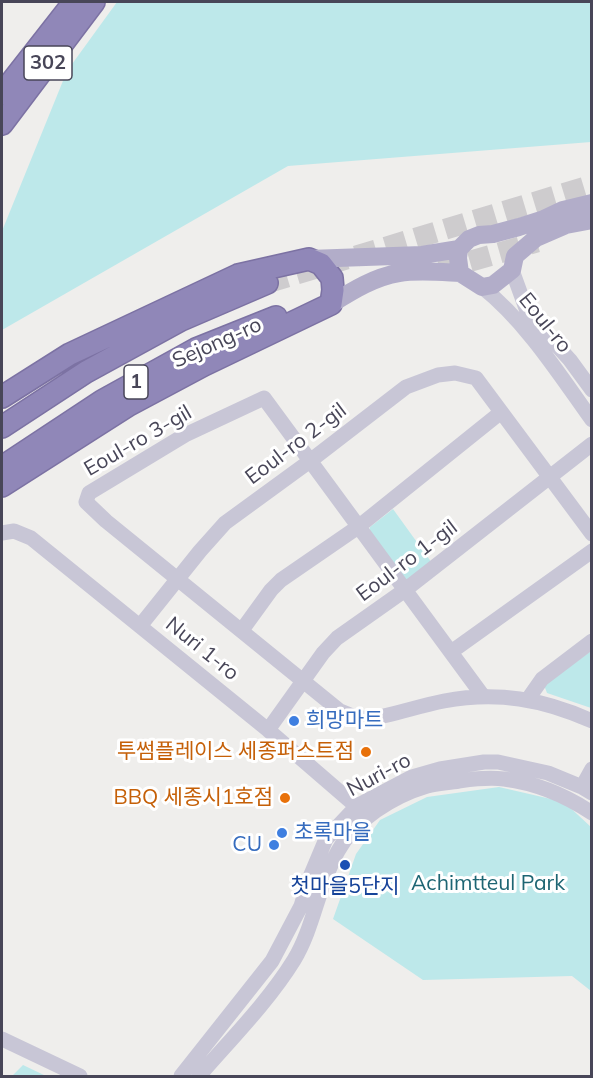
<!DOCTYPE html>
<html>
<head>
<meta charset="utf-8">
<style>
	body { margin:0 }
	#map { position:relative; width:593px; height:1078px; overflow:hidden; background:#efeeec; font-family:Mulish,sans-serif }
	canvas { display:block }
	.frame { position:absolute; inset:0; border:3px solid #484658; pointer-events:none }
</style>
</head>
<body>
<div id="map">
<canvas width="593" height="1078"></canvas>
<div class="frame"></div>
</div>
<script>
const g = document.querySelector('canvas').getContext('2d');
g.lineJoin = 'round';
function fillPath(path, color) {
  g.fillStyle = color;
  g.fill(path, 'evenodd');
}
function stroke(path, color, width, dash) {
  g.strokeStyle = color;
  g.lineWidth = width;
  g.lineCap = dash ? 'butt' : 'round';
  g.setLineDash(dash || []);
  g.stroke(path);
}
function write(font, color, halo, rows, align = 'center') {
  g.font = font + ' Mulish,"Noto Sans KR",sans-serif';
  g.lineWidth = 6;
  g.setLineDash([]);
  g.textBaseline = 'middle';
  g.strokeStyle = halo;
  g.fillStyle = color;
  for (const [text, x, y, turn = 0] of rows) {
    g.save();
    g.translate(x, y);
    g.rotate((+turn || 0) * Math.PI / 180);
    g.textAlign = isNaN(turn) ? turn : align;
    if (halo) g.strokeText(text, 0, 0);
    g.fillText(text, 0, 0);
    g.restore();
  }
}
fillPath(new Path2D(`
	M117,2h474v140l-303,24 -286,164v-99l65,-160z
	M393,509l39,54 -23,18h-7l-34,-45 2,-9z
	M591,651v57l-44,-15 -3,-8z
	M499,787l65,15 27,25v164l-19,-15 -149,4 -90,-61 23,-65 24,-34 47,-23z
	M23,1065l23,11h-34z`), '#bde8ea');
stroke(new Path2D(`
	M440,270l97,-28
	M267,283l325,-98`), '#ceccce', 21, [21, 10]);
const highway = new Path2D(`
	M2,94l72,-92
	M2,124l92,-122
	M2,397l68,-43 168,-79 71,-16 12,5 11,14 1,12 -2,14 -127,61 -75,40 -127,81
	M2,427l84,-55 95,-52 86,-37
	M2,467l100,-66 94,-52 80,-32`);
stroke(highway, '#7c72a3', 24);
stroke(new Path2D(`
	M512,270l16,44 42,46 22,30
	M482,287c44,35 77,87 110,133
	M2,533l12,-2 17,7 237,192 95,82
	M140,626l60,-75 25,-28 85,-62 96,-74 32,-12 17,-2 21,5 116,156
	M242,630l29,-40 10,-10 77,-53 142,-114
	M451,652l141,-101
	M483,696l-219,-298 -79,37 -96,58 -3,9 20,19 234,190 15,6 13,2c26,-4 50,-13 76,-18 53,-10 99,-2 148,20
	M528,699l14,-20 50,-38
	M268,730l55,-77 14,-15 68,-48 187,-146
	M582,787l10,-18
	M2,1039l78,37
	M181,1076l91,-115 29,-55 9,-29 16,-38 31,-33 55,-29 28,-8 44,-7h14l50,11 34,14 10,6
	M199,1076c32,-37 69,-74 95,-116 20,-33 24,-74 44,-109 17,-31 55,-55 89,-65 10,-3 21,-3 32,-5 15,-2 29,-4 45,-2 32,4 61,16 88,34`), '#c8c6d6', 15);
stroke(new Path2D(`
	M592,203l-29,7 -19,9 -25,8 -26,7 -14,1 -10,4 -10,10 -1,9 2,15 22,14 11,-2 19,-15 3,-14 21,-18 30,-13 26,-5
	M309,259l113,-4 37,-6
	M331,304c21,-13 43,-27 68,-31 19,-3 41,-1 61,0`), '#b2adc9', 18);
stroke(highway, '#9087b8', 21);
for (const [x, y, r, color] of [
	[294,721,6,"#3f7fe0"],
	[366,752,6,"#e8710a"],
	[285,798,6,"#e8710a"],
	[282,833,6,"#3f7fe0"],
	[274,845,6,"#3f7fe0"],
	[345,865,6,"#1a4fb4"]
]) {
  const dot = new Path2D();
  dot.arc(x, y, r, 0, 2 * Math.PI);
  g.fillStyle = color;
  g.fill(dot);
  stroke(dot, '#fff', 2);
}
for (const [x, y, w] of [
	[48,63,48],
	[136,382,24]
]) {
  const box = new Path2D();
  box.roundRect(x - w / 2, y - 17, w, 34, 4.5);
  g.fillStyle = '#fff';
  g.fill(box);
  stroke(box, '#484658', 1.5);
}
write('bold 20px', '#484658', null, [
	["302",48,63],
	["1",136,382]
]);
write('21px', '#484658', '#fff', [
	["Eoul-ro",545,323,51],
	["Sejong-ro",217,343,-24],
	["Eoul-ro 3-gil",138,441,-30],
	["Eoul-ro 2-gil",296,444,-37],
	["Eoul-ro 1-gil",407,561,-37],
	["Nuri 1-ro",202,649,39],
	["Nuri-ro",379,775,-28]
]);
write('21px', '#366cbe', '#fff', [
	["희망마트",306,721],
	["초록마을",294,833],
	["CU",262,845,"right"]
], 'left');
write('21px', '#c56008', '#fff', [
	["투썸플레이스 세종퍼스트점",354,752],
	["BBQ 세종시1호점",273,798]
], 'right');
write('21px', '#1d6573', '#fff', [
	["Achimtteul Park",488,884]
]);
write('21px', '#164399', '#fff', [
	["첫마을5단지",345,887]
]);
</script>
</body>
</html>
